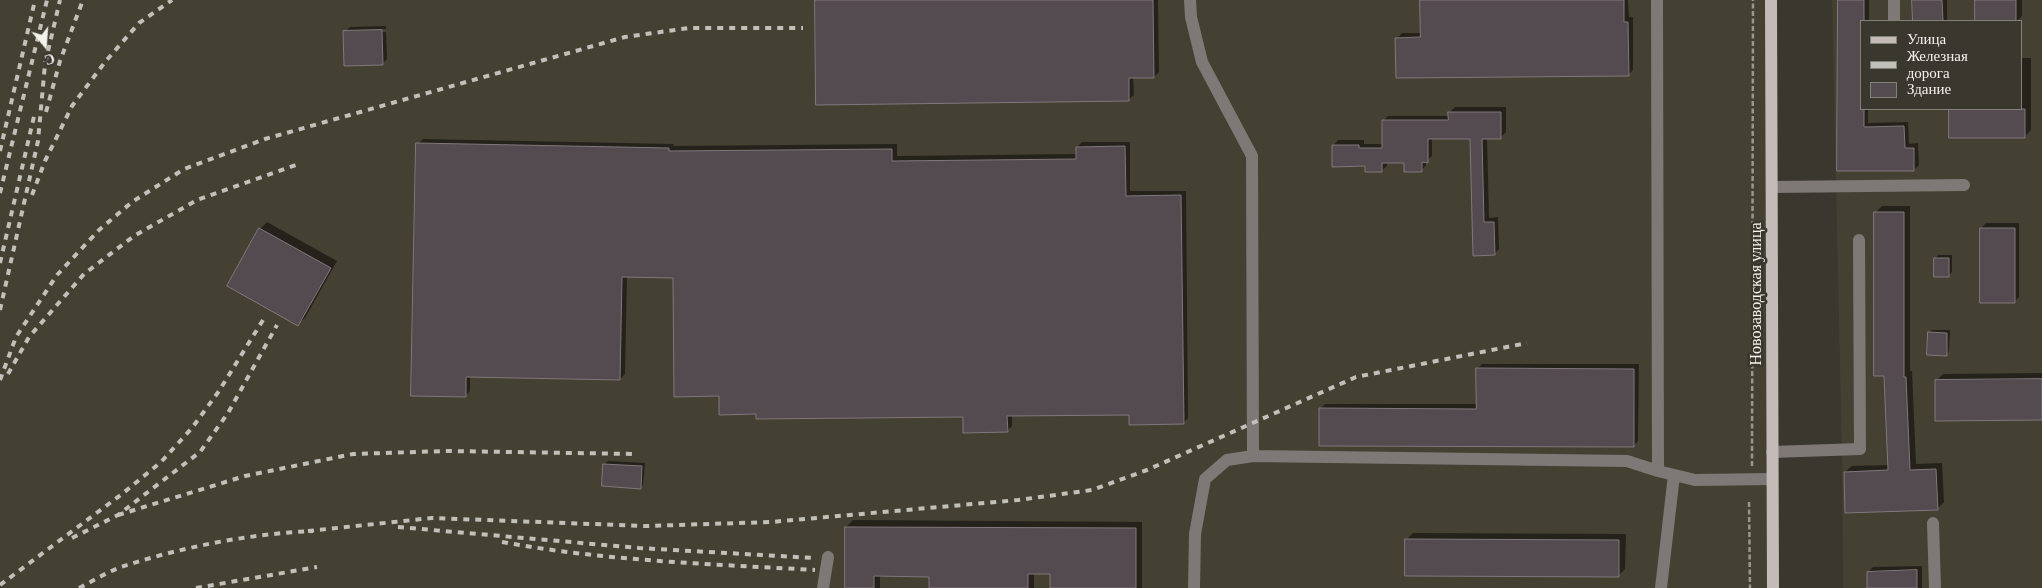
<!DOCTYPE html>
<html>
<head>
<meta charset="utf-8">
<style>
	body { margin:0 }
	#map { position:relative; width:2042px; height:588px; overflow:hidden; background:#39372e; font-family:"Crimson Pro",serif }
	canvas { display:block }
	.legend { position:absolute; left:1860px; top:20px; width:162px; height:90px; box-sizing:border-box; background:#39372e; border:1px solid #83827a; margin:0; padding:6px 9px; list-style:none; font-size:15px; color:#f3f2ed }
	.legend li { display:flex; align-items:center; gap:10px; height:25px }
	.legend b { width:25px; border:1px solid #83827a }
	.north { position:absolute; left:20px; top:20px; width:50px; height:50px; -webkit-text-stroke:4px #39372e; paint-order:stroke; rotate:162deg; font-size:14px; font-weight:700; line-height:20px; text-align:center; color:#f3f2ed }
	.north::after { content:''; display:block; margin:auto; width:18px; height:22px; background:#f3f2ed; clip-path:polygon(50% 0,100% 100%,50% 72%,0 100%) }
</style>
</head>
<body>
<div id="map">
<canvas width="2042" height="588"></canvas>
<ul class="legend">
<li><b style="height:6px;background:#c4bab7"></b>Улица</li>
<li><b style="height:6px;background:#c2c0ba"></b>Железная дорога</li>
<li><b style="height:14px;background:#544b50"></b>Здание</li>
</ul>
<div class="north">С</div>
</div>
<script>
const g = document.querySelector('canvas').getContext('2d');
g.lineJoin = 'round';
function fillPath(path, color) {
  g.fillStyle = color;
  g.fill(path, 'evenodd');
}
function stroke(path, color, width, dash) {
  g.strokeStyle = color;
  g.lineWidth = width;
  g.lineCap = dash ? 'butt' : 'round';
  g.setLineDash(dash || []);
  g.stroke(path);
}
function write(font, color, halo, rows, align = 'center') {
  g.font = font + ' "Crimson Pro",serif';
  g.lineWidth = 5;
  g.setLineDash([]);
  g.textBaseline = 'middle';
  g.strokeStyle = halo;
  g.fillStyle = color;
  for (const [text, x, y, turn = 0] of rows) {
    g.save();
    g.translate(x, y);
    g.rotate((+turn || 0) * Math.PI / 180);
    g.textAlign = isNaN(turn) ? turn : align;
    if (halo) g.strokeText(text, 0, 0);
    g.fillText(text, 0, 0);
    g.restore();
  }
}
fillPath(new Path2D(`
	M0,0h1771l2,588h-1773z
	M1832,0h210v588h-199l-1,-130zM1861,21h160v88h-160z`), '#444132');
fillPath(new Path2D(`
	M816,0h342l1,72 -5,5h-21l1,18 -6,5z
	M1421,0h207l1,17h4v53l-5,5 -231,-37 5,-5h19z
	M1839,0h30v21h-8v88h7v14l40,-1 1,22 9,-1 1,22 -5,5h-76z
	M1914,0h33v21h-33z
	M1976,0h46v16l-5,5h-40z
	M386,26v3l-38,1v3l38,-1 1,27 -5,5 -37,-32 5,-5z
	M2021,58h10v72l-7,7h-74v-28h71z
	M1455,107h51v25l-5,5h-14l2,81 9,-1 1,32 -5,5h-20l-3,-117h-39v19l-6,5v4l-5,6 -16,-10h-18v5l-6,5 -15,-6 -33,-19 5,-6h26v4h19v-23l5,-5h62v-4z
	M423,139l251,5 -1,2 224,-2v12l180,-2v-7l5,-5h48v49h56l2,227 -5,5 -53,-9 -118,1v11l-5,5 -43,-16 -207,-2 -37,-18 -46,-118 -47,-1 -2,98 -5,5 -150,-3v15l-5,5 -47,-252z
	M1882,206h28v165h2l4,93 26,-1 2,39 -7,7 -92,-37 7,-6 37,-1 -14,-252z
	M267,222l70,39 -32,57 -7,6 -38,-95z
	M1986,223h33v74l-5,5 -33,-74z
	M1938,255h14v17l-4,4 -13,-17z
	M1932,330h18l-1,21 -3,4 -17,-22z
	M1482,364h157l-1,77 -5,5 -313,-37 5,-5h152v-35z
	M2042,373v46l-105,-39 6,-6z
	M608,461l37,2 -2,22 -3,3 -35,-24z
	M853,520l289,2v66h-90v-15l-18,-1v16h-104v-13h-50v13h-34v-61z
	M1413,533l213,1 -1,35 -6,6 -213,-35z
	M1922,566v22h-54v-16l5,-5z`), '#0007');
const building = new Path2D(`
	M815,0h338l1,78h-25v23l-313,4z
	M1420,0h204v22h4l1,54 -233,2 -1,-40 25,-1z
	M1838,0h26v21h-3v88h3v18l40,-1 1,22h9v23h-77z
	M1912,0h30l1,21h-30z
	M1975,0h41v21h-41z
	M382,30l1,35 -39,1 -1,-35z
	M1949,109h76v29h-76z
	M1448,112h53v27h-19l2,83h10l1,33 -22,1 -3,-117h-42v24l-6,-1v10h-18v-9h-22v9h-17v-6l-33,1v-22h27v3h23v-28h66z
	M416,143l253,5v3l223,-2v12l184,-2v-12l49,-1 1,50 55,-1 3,229 -55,1v-10l-122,1 1,16 -45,1v-16l-207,2v-5l-37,1v-19l-45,1 -1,-119 -51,-1 -2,103 -154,-3v20l-55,-1z
	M1874,212h30v165h2l4,93 26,-1 2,41 -93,3 -1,-41 44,-2 -4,-94h-10z
	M259,228l72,40 -33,58 -71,-40z
	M1980,228h35v75h-35z
	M1934,258h15v19h-15z
	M1928,332l19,1v23l-20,-1z
	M1476,368l158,1v78l-315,-1v-38l157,1z
	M2042,379v41l-107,1v-41z
	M603,464l39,2 -1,23 -39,-3z
	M845,527l291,1v60h-86v-14h-22v14h-99v-11l-55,-1v12h-29z
	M1405,539l214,1v37l-214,-1z
	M1917,570v18h-50v-16z`);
fillPath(building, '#544b50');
stroke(building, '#81777c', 1);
stroke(new Path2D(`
	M1752,466l1,-466
	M1749,502l1,86`), '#98968f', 2.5, [5, 2.5]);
stroke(new Path2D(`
	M1190,0l1,17 11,45 50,94 1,300
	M1657,0l1,471
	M1894,0v21
	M1772,187l192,-2
	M1772,452l88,-3 -1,-209
	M1933,523l2,65
	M823,588l5,-31
	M1194,588l1,-54 10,-55 22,-19 26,-4 374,5 31,10 37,9 77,-1
	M1661,588l13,-113`), '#7e7977', 12);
stroke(new Path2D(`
	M1771,0l2,588`), '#c4bab7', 12);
stroke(new Path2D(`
	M46,112l14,-51 23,-61
	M0,151l35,-151
	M0,193l47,-193
	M32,195l13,-34 27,-55 33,-44 34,-39 33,-23
	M0,263l35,-151
	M0,310l38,-169 7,-77 15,-64
	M8,374l21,-37 55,-63 50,-38 63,-36 99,-35
	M0,380l16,-43 41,-62 42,-45 33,-28 52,-33 81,-30 360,-102 64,-9h114
	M118,515l127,-39 108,-22 94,-3 190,3
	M398,527l241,21 175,10
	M308,531l124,-13 214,8 125,-4 247,-22 74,-10 55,-20 209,-93 171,-34
	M72,538l46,-23 82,-63 28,-39 49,-88
	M502,542c105,19 207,22 313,28
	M0,585l122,-91 39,-32 31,-34 27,-37 44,-71
	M79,588c14,-7 28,-16 42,-21 61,-20 127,-33 192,-36
	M196,588l121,-21`), '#c2c0ba', 4, [6, 6]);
write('16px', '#f3f2ed', '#39372e', [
	["Новозаводская улица",1756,294,-90]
]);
</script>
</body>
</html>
